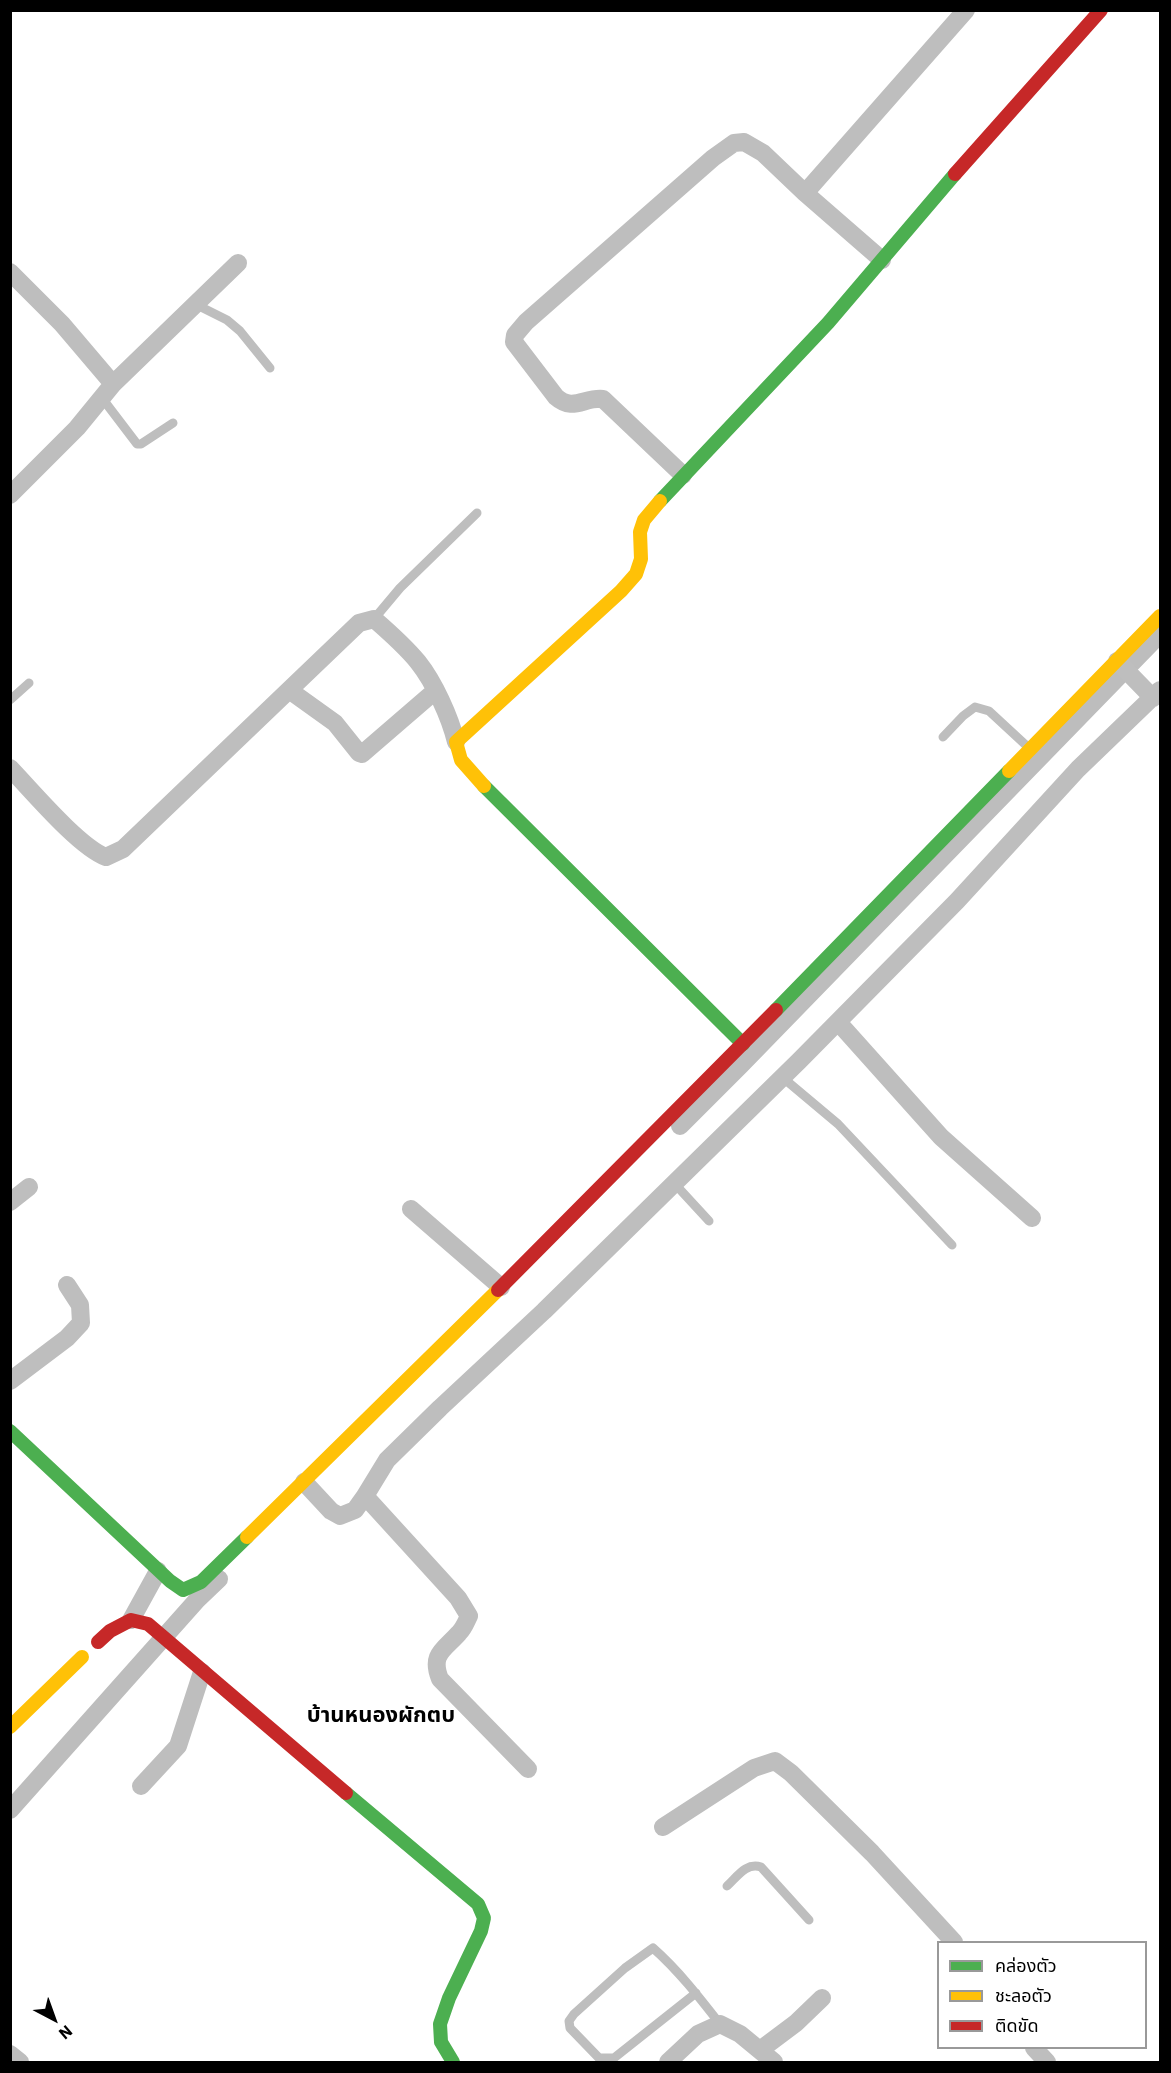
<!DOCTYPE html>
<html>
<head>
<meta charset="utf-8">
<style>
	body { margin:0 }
	#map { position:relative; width:1171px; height:2073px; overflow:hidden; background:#fff; font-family:"IBM Plex Sans","Noto Sans Thai",sans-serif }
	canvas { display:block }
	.frame { position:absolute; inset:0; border:12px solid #000; pointer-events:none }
	.legend { position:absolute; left:937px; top:1941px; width:210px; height:108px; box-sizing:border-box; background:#fff; border:2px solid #999; margin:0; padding:8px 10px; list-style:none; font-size:18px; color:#000 }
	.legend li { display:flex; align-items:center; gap:12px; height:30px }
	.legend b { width:30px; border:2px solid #999 }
	.north { position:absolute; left:24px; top:1989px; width:60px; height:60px; -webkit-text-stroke:4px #fff; paint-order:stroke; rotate:139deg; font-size:16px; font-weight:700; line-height:24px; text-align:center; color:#000 }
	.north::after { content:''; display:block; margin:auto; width:21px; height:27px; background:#000; clip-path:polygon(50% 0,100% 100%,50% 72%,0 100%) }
</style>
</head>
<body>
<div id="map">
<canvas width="1171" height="2073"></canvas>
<div class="frame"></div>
<ul class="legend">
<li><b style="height:8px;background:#4caf50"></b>คล่องตัว</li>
<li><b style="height:8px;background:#ffc107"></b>ชะลอตัว</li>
<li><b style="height:8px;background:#c62828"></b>ติดขัด</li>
</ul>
<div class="north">N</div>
</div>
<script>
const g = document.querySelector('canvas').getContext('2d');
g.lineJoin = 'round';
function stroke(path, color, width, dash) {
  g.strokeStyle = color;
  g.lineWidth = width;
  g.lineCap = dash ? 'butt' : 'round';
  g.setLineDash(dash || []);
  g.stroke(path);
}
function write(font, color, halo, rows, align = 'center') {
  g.font = font + ' "IBM Plex Sans","Noto Sans Thai",sans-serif';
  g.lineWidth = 5;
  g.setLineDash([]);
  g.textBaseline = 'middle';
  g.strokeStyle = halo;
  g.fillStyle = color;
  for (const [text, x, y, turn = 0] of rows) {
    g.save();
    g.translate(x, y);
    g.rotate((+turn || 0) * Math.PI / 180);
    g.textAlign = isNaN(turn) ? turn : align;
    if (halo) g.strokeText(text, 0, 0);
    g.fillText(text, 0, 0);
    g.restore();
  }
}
stroke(new Path2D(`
	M680,1126l61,-61 419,-431
	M10,1810l187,-210 22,-21`), '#bdbdbd', 18);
stroke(new Path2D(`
	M195,304l32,16 13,11 30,37
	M102,398l35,46h4l32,-21
	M374,619l26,-31 77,-75
	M10,700l19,-17
	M943,737l20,-21 12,-9 14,4 40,37
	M782,1077l56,47 114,121
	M674,1183l35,38
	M727,1886c10,-9 19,-24 34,-19l48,53
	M696,1993l-82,65h-15l-29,-30 -1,-7 5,-7 51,-46 28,-20c25,22 46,49 67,76`), '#bebebe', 9);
stroke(new Path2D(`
	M805,193l161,-183
	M10,272l52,52 51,60
	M683,475l-80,-76c-19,-2 -30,13 -47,-2l-42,-55 1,-7 11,-13 187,-164 21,-15 10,-1 19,11 42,40 77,67
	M10,495l67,-67 36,-44 125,-121
	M1117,661l36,37
	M289,690l46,33 24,30 3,1 73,-63
	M10,768c22,23 69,79 96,89l17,-8 236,-226 15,-4c15,13 31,27 44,43 16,20 32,55 38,80
	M838,1022l103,115 91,81
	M10,1202l19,-15
	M411,1209l90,78
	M10,1381l57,-43 14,-15 -1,-18 -13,-20
	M304,1482l27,29 9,5 15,-6 10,-14
	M131,1620l27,-49
	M528,1769l-88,-90c-10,-25 4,-29 19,-46 5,-5 7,-11 10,-17l-11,-18 -93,-102 22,-36 53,-52 104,-97 255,-250 158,-160 121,-132 82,-79
	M141,1786l37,-40 24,-74
	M663,1827l91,-59 21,-7 16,12 81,80 82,89
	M1034,2048l13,14
	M760,2050l36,-27 26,-25
	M10,2054l10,8
	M668,2062l30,-28 22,-10 20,10 34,28`), '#bebebe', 18);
stroke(new Path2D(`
	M660,501l168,-178 127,-149
	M484,786l259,258
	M776,1010l233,-239
	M10,1431l160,150 13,9 18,-8 46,-45
	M346,1793l132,111 6,14 -3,13 -32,67 -9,26 1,18 12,20`), '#4caf50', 14);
stroke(new Path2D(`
	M1009,771l151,-155
	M484,786l-23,-26 -5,-18 165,-151 15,-17 5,-15 -1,-27 4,-12 16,-19
	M247,1537l251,-247
	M10,1727l72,-70`), '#ffc107', 14);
stroke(new Path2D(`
	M955,174l146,-164
	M498,1290l278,-280
	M98,1642l12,-11 21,-11 17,4 198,169`), '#c62828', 14);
write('bold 22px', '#000', '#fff', [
	["บ้านหนองผักตบ",381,1716]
]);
</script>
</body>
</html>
